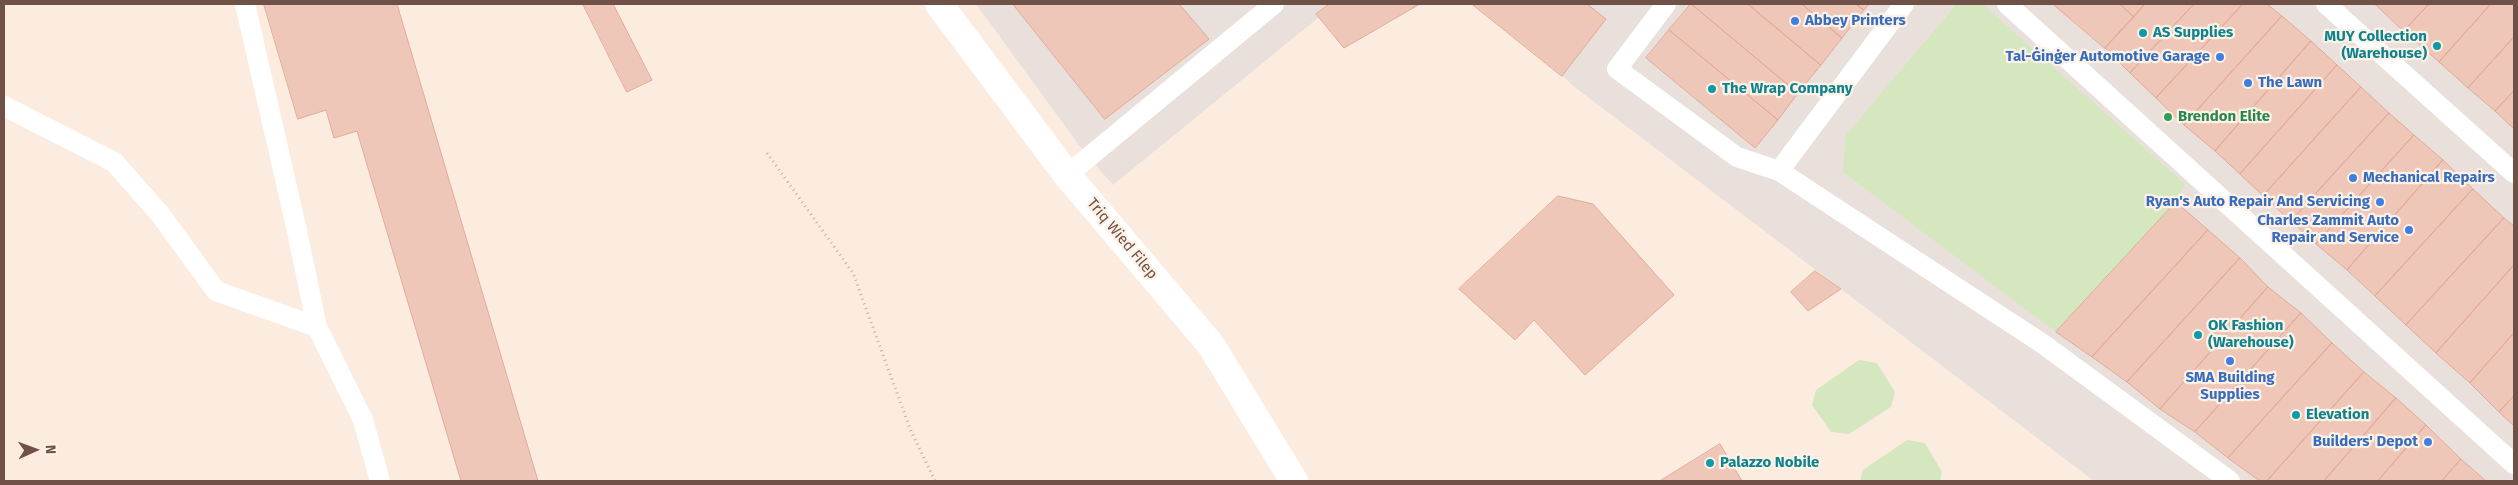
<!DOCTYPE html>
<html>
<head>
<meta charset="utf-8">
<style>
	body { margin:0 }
	#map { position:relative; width:2518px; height:485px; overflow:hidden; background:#fbecdf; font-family:"Fira Sans",sans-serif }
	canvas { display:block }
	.frame { position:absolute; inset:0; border:5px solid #705148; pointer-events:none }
	.north { position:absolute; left:10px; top:425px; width:50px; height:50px; -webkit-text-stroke:4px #fef1e5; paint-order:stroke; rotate:88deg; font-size:14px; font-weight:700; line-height:20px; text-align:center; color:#705148 }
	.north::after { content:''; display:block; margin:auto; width:18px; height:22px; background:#705148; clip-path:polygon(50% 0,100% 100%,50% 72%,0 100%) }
</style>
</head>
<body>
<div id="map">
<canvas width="2518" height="485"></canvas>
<div class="frame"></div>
<div class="north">N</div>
</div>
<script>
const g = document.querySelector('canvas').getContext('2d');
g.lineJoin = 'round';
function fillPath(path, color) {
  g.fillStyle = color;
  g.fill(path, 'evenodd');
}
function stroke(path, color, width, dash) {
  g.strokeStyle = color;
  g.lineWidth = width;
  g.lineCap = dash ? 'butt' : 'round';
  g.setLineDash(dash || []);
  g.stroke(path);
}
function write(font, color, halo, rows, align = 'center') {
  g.font = font + ' "Fira Sans",sans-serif';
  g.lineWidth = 4.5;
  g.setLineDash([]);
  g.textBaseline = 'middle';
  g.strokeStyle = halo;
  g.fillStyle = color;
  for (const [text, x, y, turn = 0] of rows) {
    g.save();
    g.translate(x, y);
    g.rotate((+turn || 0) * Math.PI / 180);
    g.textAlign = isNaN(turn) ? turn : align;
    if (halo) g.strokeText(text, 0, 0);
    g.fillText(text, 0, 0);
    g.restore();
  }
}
fillPath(new Path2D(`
	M976,4h411l-16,10 -47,-1 -211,172 -32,-37z
	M1489,4h1025v477h-420l-522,-396z`), '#e9e0db');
fillPath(new Path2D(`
	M1957,4h25l203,180 -9,18 -120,130 -213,-160 3,-37z
	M1859,360l18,3 18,29 -4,15 -42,27 -18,-2 -19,-27 4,-15z
	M1907,440l18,3 17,29 -2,9h-80l3,-11z`), '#d4e7bf');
const building = new Path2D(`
	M264,4h133l141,477h-77l-104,-350 -23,7 -8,-28 -28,9z
	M583,4h30l39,76 -25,12z
	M1013,4h166l30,35 -104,80z
	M1330,4h90l-76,44 -28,-34z
	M1472,4h115l19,15 -44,57z
	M1691,4l107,89 -20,27 -109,-90z
	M1692,4h56l73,61 -23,28z
	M1748,4h54l40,34 -21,27z
	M1802,4h54l8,6 -22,28z
	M1856,4h13l-5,6z
	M2053,4h67l14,13 -29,31z
	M2120,4h25l-11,13z
	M2145,4h49l-64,69 -25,-25z
	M2194,4h49l-87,94 -26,-25z
	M2243,4h24l15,12 -98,109 -28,-27z
	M2375,4h54l-25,27z
	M2429,4h62l-52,58 -35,-31z
	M2491,4h23v33l-46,51 -29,-26z
	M2282,16l29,25 -96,110 -31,-26z
	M1669,30l109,90 -23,28 -109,-90z
	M2514,37v54l-19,20 -27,-23z
	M2311,41l26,24 -97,109 -25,-23z
	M2337,65l24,22 -98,109 -23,-22z
	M2361,87l28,26 -98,108 -28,-25z
	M2514,91v38l-19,-18z
	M2389,113l25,22 -98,109 -25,-23z
	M2414,135l29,25 -96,110 -31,-26z
	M2443,160l30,29 -98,107 -28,-26z
	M2473,189l31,29 -98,107 -31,-29z
	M1558,196l35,8 81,91 -89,80 -51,-55 -19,20 -56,-51z
	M2176,202l32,28 -116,127 -36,-25z
	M2504,218l10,8v39l-78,88 -30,-28z
	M2208,230l32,28 -113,124 -35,-25z
	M2240,258l28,29 -108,122 -33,-27z
	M2514,265v68l-44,50 -34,-30z
	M1815,271l26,18 -33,22 -17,-19z
	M2268,287l33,26 -106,119 -35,-23z
	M2301,313l31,30 -104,115 -33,-26z
	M2514,333v63l-15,16 -29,-29z
	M2332,343l32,29 -97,109h-7l-32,-23z
	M2364,372l32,26 -72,83h-57z
	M2514,396v30l-15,-14z
	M2396,398l30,27 -48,56h-54z
	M2426,425l35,34 -19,22h-64z
	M1720,444l22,37h-82z
	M2461,459l25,22h-44z`);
fillPath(building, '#efc7b8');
stroke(building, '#e1ab99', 1);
stroke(new Path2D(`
	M767,153l86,120 58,158 24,50`), '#d3aa9c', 3, [1, 4]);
stroke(new Path2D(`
	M245,4l52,227 20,96 46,93 17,61
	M1666,4l-49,65 120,88 42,14 264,173 187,137
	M2007,4l507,460
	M2326,4l188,169
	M4,106l110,56 46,52 56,77 101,36
	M1779,171l125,-167
	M1067,175l207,-171`), '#fff', 20);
stroke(new Path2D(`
	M939,4l128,171 144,170 83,136`), '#fff', 28);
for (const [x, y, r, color] of [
	[1795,21,5,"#3f7fe0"],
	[2143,33,5,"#0f9aa8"],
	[2437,46,5,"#0f9aa8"],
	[2220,57,5,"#3f7fe0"],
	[2248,83,5,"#3f7fe0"],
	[1712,89,5,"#0f9aa8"],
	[2168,117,5,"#2e9e5b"],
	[2353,178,5,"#3f7fe0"],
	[2380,202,5,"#3f7fe0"],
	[2409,230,5,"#3f7fe0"],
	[2198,335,5,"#0f9aa8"],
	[2230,361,5,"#3f7fe0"],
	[2296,415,5,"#0f9aa8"],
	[2428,442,5,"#3f7fe0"],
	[1710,463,5,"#0f9aa8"]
]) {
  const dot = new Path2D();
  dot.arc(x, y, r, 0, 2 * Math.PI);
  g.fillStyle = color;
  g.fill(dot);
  stroke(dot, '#fef1e5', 2);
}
write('bold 15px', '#366cbe', '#fef1e5', [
	["Abbey Printers",1805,21,"left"],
	["Tal-Ġinġer Automotive Garage",2210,57],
	["The Lawn",2258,83,"left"],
	["Mechanical Repairs",2363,178,"left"],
	["Ryan's Auto Repair And Servicing",2370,202],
	["Charles Zammit Auto",2399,221],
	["Repair and Service",2399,238],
	["SMA Building",2230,378,"center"],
	["Supplies",2230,395,"center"],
	["Builders' Depot",2418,442]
], 'right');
write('bold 15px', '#0d838f', '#fef1e5', [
	["AS Supplies",2153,33],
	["MUY Collection",2427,37,"right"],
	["(Warehouse)",2427,54,"right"],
	["The Wrap Company",1722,89],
	["OK Fashion",2208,326],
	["(Warehouse)",2208,343],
	["Elevation",2306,415],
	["Palazzo Nobile",1720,463]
], 'left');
write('bold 15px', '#27864d', '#fef1e5', [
	["Brendon Elite",2178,117]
], 'left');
write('15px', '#705148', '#fef1e5', [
	["Triq Wied Filep",1122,239,50]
]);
</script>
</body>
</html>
